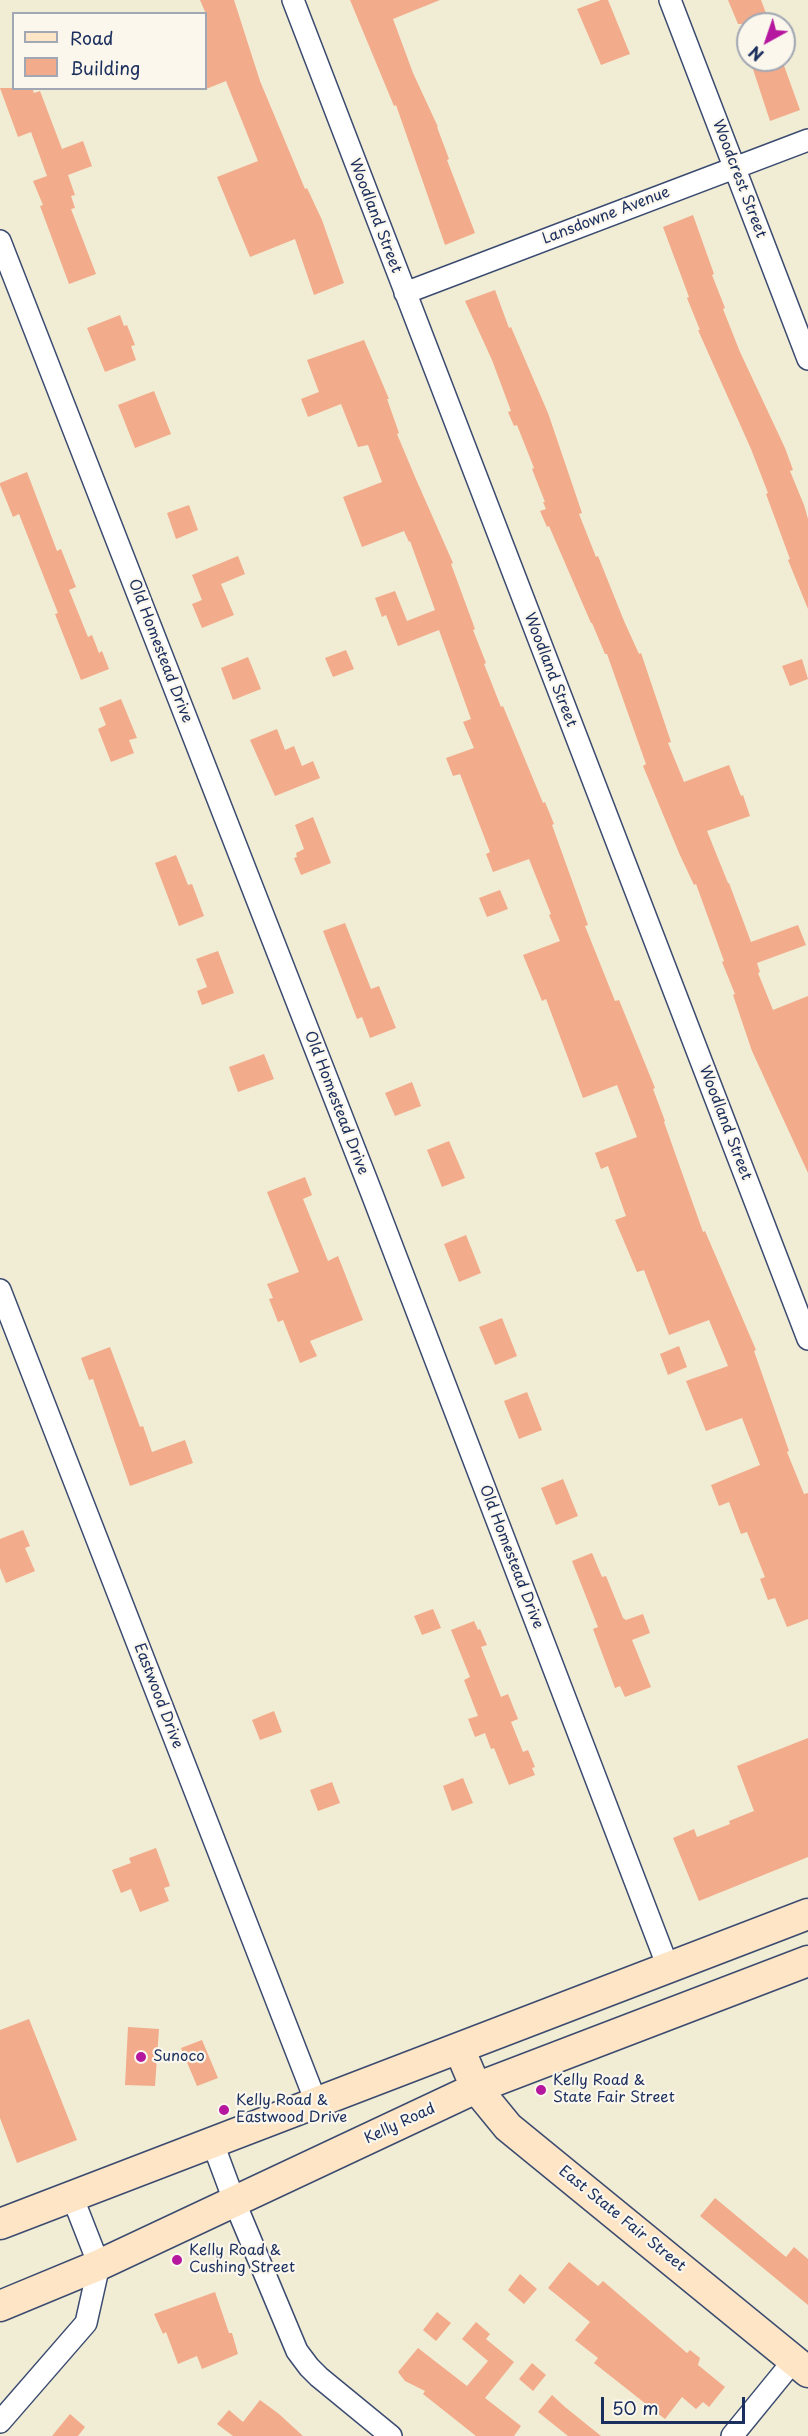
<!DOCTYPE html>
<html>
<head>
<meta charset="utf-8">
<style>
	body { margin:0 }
	#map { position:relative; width:808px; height:2436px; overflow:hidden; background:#f1ecd4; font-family:"Playpen Sans",sans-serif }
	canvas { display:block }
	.legend { position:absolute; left:12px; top:12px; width:195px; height:78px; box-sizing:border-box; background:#fbf7ec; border:2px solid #a1a7b3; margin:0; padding:8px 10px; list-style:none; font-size:18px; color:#1b2f5e }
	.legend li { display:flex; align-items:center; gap:12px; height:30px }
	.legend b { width:30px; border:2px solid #a1a7b3 }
	.north { position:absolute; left:736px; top:12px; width:60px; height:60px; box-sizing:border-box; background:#fbf7ec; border:2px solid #a1a7b3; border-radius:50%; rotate:220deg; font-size:16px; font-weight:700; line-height:24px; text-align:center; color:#1b2f5e }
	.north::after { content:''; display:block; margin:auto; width:21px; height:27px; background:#b5179e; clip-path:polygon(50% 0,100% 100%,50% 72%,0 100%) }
	.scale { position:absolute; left:601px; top:2397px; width:144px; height:27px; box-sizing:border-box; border:3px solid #1b2f5e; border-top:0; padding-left:8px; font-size:18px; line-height:21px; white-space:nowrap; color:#1b2f5e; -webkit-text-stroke:4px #fbf7ec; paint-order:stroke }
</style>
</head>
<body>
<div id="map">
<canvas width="808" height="2436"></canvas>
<ul class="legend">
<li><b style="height:8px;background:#fde5c5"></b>Road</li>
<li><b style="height:16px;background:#f2ab8b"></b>Building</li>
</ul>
<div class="north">N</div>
<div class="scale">50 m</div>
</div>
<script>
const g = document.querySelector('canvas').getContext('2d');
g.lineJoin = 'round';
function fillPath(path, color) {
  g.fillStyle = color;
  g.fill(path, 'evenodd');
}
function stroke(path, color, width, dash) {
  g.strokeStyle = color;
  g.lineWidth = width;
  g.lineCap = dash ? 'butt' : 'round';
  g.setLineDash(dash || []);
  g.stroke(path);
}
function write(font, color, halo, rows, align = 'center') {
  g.font = font + ' "Playpen Sans",sans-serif';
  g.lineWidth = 4.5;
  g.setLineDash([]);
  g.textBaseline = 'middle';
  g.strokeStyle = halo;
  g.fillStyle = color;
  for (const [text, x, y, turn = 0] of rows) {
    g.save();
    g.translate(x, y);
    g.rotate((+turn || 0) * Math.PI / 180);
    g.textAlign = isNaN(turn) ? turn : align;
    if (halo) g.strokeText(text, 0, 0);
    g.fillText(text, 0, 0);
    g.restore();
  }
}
fillPath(new Path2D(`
	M200,0h34l26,81 45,108 2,-1 15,32 22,63 -30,12 -19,-56 -45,18 -33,-80 41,-16 -32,-80 -20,8v-75z
	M350,0h90l-47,19 20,54 25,54h-1l12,32 -2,1 28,73 -30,12 -49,-140 -2,1z
	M601,0h7l22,54 -29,11 -24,-56z
	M728,0h33l9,24h-32z
	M750,60h32l18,50 -30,11z
	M0,88h32l2,5 6,-2 22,58 21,-8 9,25 -24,9 7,20 -4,1 4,12 -4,1 25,65 -27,10 -29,-78 3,-1 -10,-24 14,-5 -16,-44 -13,5z
	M693,215l21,59 -2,1 13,33 -2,1 17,43 45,96 8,22 -3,1 14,34 4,14v90l-20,-49 2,-1 -24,-65 2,-1 -17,-44 -53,-119h2l-13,-32 2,-1 -26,-70z
	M495,290l14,38 2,-1 37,86 34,100 -3,1 17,43 2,-1 26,65 15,33 2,-1 30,89 -3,1 16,39 45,-17 12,31 2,-1 7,21 -43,15 21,52h1l22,59 47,-17 8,20 -49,18 3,9 -2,1 15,37 35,-14v177l-56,-122 -19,-56 2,-1 -13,-32 2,-1 -28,-77 -2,1 -15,-32 -36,-87 3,-2 -39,-110h-2l-13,-31h-1l-42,-97 -2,1 -7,-16 6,-2 -3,-7h2l-13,-33 2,-1 -17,-43 -3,1 -6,-14 3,-1 -19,-51 -27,-59z
	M120,315l4,11 3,-1 8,20 -4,1 5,14 -31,12 -18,-44z
	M364,340l25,59h-2l12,34 -2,1 18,43 38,86 -2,1 24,65 -2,1 13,33 -2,1 17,43 2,-1 40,97 2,-1 9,22 -2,1 36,100 -3,1 30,75 4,-1 36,88 -2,1 12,32 -1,1 39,110 2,-1 51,119 -2,1 35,100 -2,1 17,42 4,-1v126l-21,8 -12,-29 -7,2 -8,-21 5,-2 -18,-45 -6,2 -12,-32 -10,4 -8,-21 49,-20 -18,-47 -36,13 -20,-50 42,-15 -19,-46 -40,15 -25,-65 -7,2 -22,-52 11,-4 -18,-50 -7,3 -6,-16 42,-16 -20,-52 -34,13 -37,-99 -4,2 -19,-46 37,-14 -11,-26 2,-1 -22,-55 -36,13 -7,-18 4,-2 -30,-78 -7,2 -7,-18 28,-10 -11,-26 8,-3 -32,-89 -41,16 -12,-31 -4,2 -7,-19 20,-7 12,30 28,-11 -25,-69 -1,1 -5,-11 -42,16 -19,-50 39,-15 -14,-37 -10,2 -17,-43 -33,13 -7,-18 18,-7 -12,-32z
	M154,391l17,43 -36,14 -17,-43z
	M27,472l30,79 4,-2 15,38 -7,3 19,47 4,-2 7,18 3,-2 7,18 -28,11 -26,-66 3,-1 -39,-99 -6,3 -13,-32v-2z
	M189,505l9,25 -22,9 -9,-26z
	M238,556l7,18 -24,10 13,31 -32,13 -10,-24 10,-4 -10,-25z
	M346,650l8,19 -21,8 -8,-19z
	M248,657l13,32 -28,11 -12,-32z
	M802,659l6,20 -18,7 -8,-20z
	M121,699l16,39 -8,2 5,13 -23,9 -13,-33 8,-4 -7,-17z
	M277,729l8,21 9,-4 8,20 11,-5 7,17 -45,18 -25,-56z
	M313,817l18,46 -30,12 -7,-17 3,-1 -1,-4 8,-4 -9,-24z
	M176,855l12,30 4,-1 12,32 -25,10 -24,-63z
	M500,890l8,19 -21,8 -8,-19z
	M345,923l26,66 8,-3 17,42 -26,10 -8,-21 -5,2 -34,-88z
	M218,951l16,42 -32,12 -5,-14 10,-4 -11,-28z
	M264,1054l10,25 -36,13 -9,-25z
	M412,1082l9,24 -26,10 -10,-23z
	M449,1141l16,37 -23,9 -15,-37z
	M305,1177l7,18 -9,4 25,62 10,-5 25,64 -53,21 7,15 -17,7 -17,-43 -5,2 -9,-23 4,-1 -6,-14 32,-12 -32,-80z
	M466,1235l15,38 -22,9 -15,-38z
	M502,1318l15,38 -22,9 -16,-38z
	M679,1346l8,21 -19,8 -8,-21z
	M110,1347l30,80 3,-1 9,26 33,-12 8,23 -63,23 -37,-107 -4,1 -8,-22z
	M527,1392l15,38 -23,9 -15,-38z
	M563,1479l15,37 -22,9 -15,-37z
	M23,1530l7,16 -5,2 10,23 -29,12 -6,-15v-29z
	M592,1553l10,24 4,-1 17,42 3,2 17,-6 7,19 -18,7 19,47 -26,10 -5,-11 -5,2 -22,-59 5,-2 -26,-66z
	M433,1609l8,19 -19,7 -8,-19z
	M474,1621l4,9 2,-1 7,16 -6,2 20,50 7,-3 10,25 -7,3 12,30 5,-2 7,17 -3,1 3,7 -26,10 -15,-37 -3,1 -6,-16 -10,4 -7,-18 10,-3 -14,-36 6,-3 -19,-47z
	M274,1711l8,21 -22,8 -8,-20z
	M808,1738v119l-109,44 -26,-63 21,-9 3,8 33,-13 -1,-3 25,-10 -17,-45z
	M463,1778l10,25 -21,8 -9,-25z
	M332,1782l8,21 -22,8 -8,-21z
	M156,1848l14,38 -6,2 5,13 -29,11 -9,-23 -10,4 -9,-23 19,-7 -2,-5z
	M29,2019l48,121 -60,23 -17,-45v-88z
	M128,2027l31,2 -4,57 -30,-1z
	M202,2040l16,38 -21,8 -16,-38z
	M715,2198l71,59 8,-10 14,12v46l-108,-89z
	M569,2262l29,24 5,-5 84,72 3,-3 10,8 -2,7 27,22 -16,20 -6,-5 -7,7 -14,-12 -17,22 -71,-56 4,-5 -23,-18 15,-18 -42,-34z
	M520,2274l17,15 -13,15 -16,-14z
	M215,2292l14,41h3l6,21 -36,15 -5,-13 -19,8 -12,-32 -3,2 -9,-20z
	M437,2312l14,11 -15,18 -13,-11z
	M476,2322l14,12 -4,5 28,23 -29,36 36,28 -7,10h-38l-53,-42 2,-3 -20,-10 -7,-9 20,-24 49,38 21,-25 -26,-22z
	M532,2363l14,12 -13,16 -14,-12z
	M552,2395l13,12 36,29h-33l-30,-24z
	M260,2400l19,14 24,22h-70l-16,-12 12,-14 14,12z
	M70,2414l15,13 -7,9h-26z`), '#f2ab8b');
const street = new Path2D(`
	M293,0l515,1339
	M670,0l138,359
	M0,241l372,953 296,773
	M405,293l403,-153
	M0,1290l316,812
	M212,2141l23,62 62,148 12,16 10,10 72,59
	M0,2422l86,-99 13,-58 -27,-69
	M732,2436l62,-76`);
const secondary = new Path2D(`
	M459,2048l17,40 32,39 300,245
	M0,2224l808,-310
	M0,2306l99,-41 377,-177 332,-127`);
stroke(street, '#3b4b70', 24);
stroke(secondary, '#3b4b70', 33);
stroke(street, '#fff', 21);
stroke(secondary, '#fde5c5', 30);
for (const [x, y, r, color] of [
	[141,2057,6,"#b5179e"],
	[541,2090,6,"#b5179e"],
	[224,2110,6,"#b5179e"],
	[177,2260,6,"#b5179e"]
]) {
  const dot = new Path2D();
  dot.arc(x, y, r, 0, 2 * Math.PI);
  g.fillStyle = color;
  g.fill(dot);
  stroke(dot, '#fbf7ec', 2);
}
write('15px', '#1b2f5e', '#fbf7ec', [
	["Woodcrest Street",739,179,69],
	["Woodland Street",375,216,69],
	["Lansdowne Avenue",606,216,-21],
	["Old Homestead Drive",160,651,69],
	["Woodland Street",550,670,69],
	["Old Homestead Drive",336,1103,69],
	["Woodland Street",725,1123,69],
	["Old Homestead Drive",511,1557,69],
	["Eastwood Drive",158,1696,69],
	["Kelly Road",400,2124,-25],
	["East State Fair Street",622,2219,39]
]);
write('15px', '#1b2f5e', '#fbf7ec', [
	["Sunoco",153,2057],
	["Kelly Road &",553,2081],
	["State Fair Street",553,2098],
	["Kelly Road &",236,2101],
	["Eastwood Drive",236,2118],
	["Kelly Road &",189,2251],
	["Cushing Street",189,2268]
], 'left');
</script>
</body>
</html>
